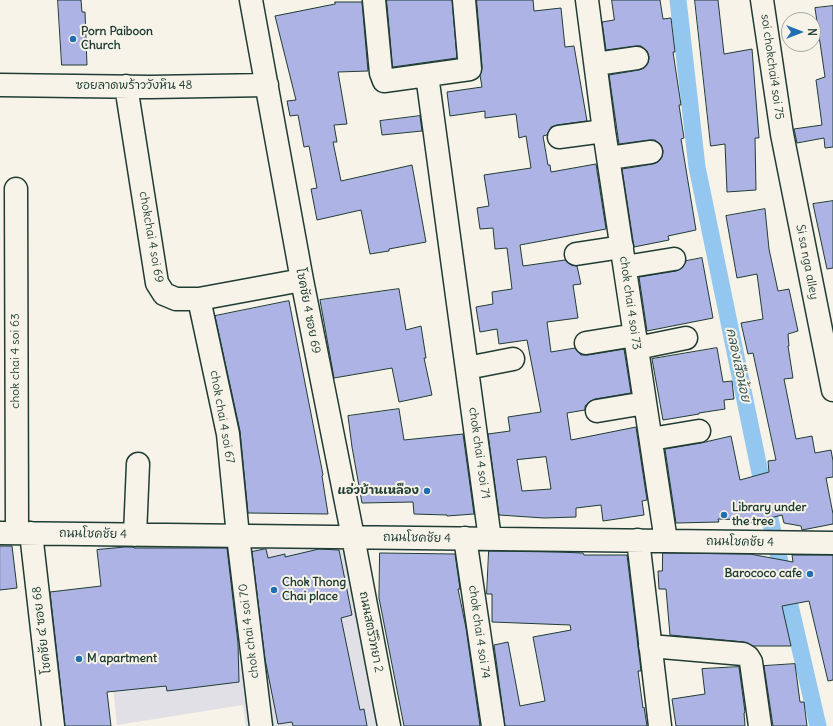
<!DOCTYPE html>
<html>
<head>
<meta charset="utf-8">
<style>
	body { margin:0 }
	#map { position:relative; width:833px; height:726px; overflow:hidden; background:#f7f3e8; font-family:Delius,sans-serif }
	canvas { display:block }
	.north { position:absolute; left:781px; top:12px; width:40px; height:40px; box-sizing:border-box; background:#f7f3e8; border:1px solid #a1aaa0; border-radius:50%; rotate:90deg; font-size:11px; font-weight:700; line-height:16px; text-align:center; color:#1f3d34 }
	.north::after { content:''; display:block; margin:auto; width:14px; height:18px; background:#1f6fb2; clip-path:polygon(50% 0,100% 100%,50% 72%,0 100%) }
</style>
</head>
<body>
<div id="map">
<canvas width="833" height="726"></canvas>
<div class="north">N</div>
</div>
<script>
const g = document.querySelector('canvas').getContext('2d');
g.lineJoin = 'round';
function fillPath(path, color) {
  g.fillStyle = color;
  g.fill(path, 'evenodd');
}
function stroke(path, color, width, dash) {
  g.strokeStyle = color;
  g.lineWidth = width;
  g.lineCap = dash ? 'butt' : 'round';
  g.setLineDash(dash || []);
  g.stroke(path);
}
function write(font, color, halo, rows, align = 'center') {
  g.font = font + ' Delius,"Playpen Sans Thai",sans-serif';
  g.lineWidth = 4;
  g.setLineDash([]);
  g.textBaseline = 'middle';
  g.strokeStyle = halo;
  g.fillStyle = color;
  for (const [text, x, y, turn = 0] of rows) {
    g.save();
    g.translate(x, y);
    g.rotate((+turn || 0) * Math.PI / 180);
    g.textAlign = isNaN(turn) ? turn : align;
    if (halo) g.strokeText(text, 0, 0);
    g.fillText(text, 0, 0);
    g.restore();
  }
}
fillPath(new Path2D(`
	M97,541l249,7 36,178h-136l-3,-21 -126,20z`), '#e1e0e7');
stroke(new Path2D(`
	M678,0l19,167 69,335 52,224`), '#93c7f0', 17);
const building = new Path2D(`
	M58,0h23l1,12h3l2,53h-25z
	M387,0h65l5,58 -64,9z
	M477,0h56l1,11 27,-3 4,39 9,-1 13,75 -30,4 -6,2 -4,8 -4,1 5,29h2l1,7 45,-8 10,65 -86,16 3,21 42,-6 6,5 6,1 4,18 -8,1 5,33 -31,4 4,30 24,-4 6,7h7l36,-6 7,44 -36,6 -6,3 -4,4v4l-18,3 4,27 65,-13 11,73 -5,1 2,14 -41,6 -2,-16 -25,3v9l-32,1 -45,-3 -11,-81 22,-3 -2,-14 33,-5 -14,-72 -28,4 -2,-15 -17,3 -4,-25 17,-3 -1,-12 20,-3 -5,-41 -12,1 -2,-21 -13,1 -3,-21 12,-2 -5,-31 47,-7 -5,-32 -7,2 -3,-24 -31,4v-7l-35,5 -3,-24 35,-5 -2,-12 2,-7zM546,457l5,32 -29,2 -5,-31z
	M612,0h48l3,19 8,-1 4,34h-2l8,53h-2l5,33 -3,1 15,91 -28,6 1,4 -35,7 -12,-78 31,-5 5,-2 4,-5 1,-6 -2,-6 -6,-5h-6l-30,4 -10,-69 30,-5 5,-2 4,-5 1,-6 -2,-6 -6,-5h-6l-29,4 -4,-28 12,-2z
	M695,0h23l6,54 28,-5 7,89h-4l1,52 -29,2 -2,-48 -14,2z
	M335,2h27l6,69 -30,1 9,52 -13,1 3,17h-4l8,39 71,-16 14,77 -37,7v2l-19,3 -9,-44 -44,10 -6,-31 6,-1 -8,-42 -5,1 -6,-32 -8,1 -3,-15 9,-1 -21,-84 60,-12z
	M833,6v141l-8,1 -1,-10 -27,5 -3,-14 28,-4 -6,-45 9,-3 -10,-69z
	M420,116l2,15 -40,4 -2,-14z
	M833,201v67l-6,1 -14,-65z
	M765,209l4,40 9,42 11,-2 9,42 -10,3 1,12h-1l5,32 -9,1 12,60 16,-3 3,17 16,-3 2,11v16l-7,1 7,36v10l-31,6 -1,-4 -17,-3 -2,-8 -32,8 -1,-3 -31,-1 1,3 -43,1 -11,-74 36,-6 30,-7 9,44 29,-8 -1,-11 8,-1 -23,-107 -5,1 -7,-31 22,-4 -6,-45 -20,4 -11,-62z
	M702,258l11,60 -66,13 -8,-54 37,-6 6,-3 4,-7z
	M399,289l7,41 15,-4 5,32h-2l8,37 -33,7 -7,-34 -58,10 -14,-78z
	M289,301l34,174 -1,1 6,38 -80,-1 -8,-82 -25,-115z
	M717,348l6,34 9,-1 2,18 -10,1 1,9 -26,4v1l-36,6 -11,-61z
	M399,409l5,31 59,-6 11,80 -27,2v-1l-33,-1 -1,-12 -51,1 -10,-56 -4,-31z
	M0,546h12l5,42 -17,2z
	M125,547h8l1,1h93l11,95 1,39 -72,9 -1,-5 -59,6 4,34h-46l-15,-134 51,-6 -4,-36z
	M266,549l2,9 17,-4v3l34,-8 20,1 13,65 -11,3 19,92 4,-1 3,17h-74l-1,-4 -14,2 -13,-65 -13,-107z
	M489,551l68,1 26,1 1,2h43l14,116h-3l5,37 1,-1 3,19h-142l-11,-81 14,-3 12,64 25,-5 -12,-64 38,-7 -1,-5 -78,-3v-28h-5z
	M380,553l75,1 5,35h-2l8,39 14,98h-76l-25,-128z
	M663,553l87,1 43,8 -1,-7h41v125l-5,1 -19,-80 -27,5 9,40h-38l-9,-4 -74,-7 -4,-46h-7l-1,-18h4z
	M795,664l5,38h4l3,24h-34l-9,-60z
	M739,667l6,45 -1,1 1,13h-69l-4,-27 33,-5 -3,-25z`);
fillPath(building, '#adb3e4');
stroke(building, '#1f3d34', 1);
const minor = new Path2D(`
	M251,0l51,280 51,257 36,189
	M374,0l7,73 3,8 86,-12 -6,-69
	M587,0l17,131 62,410
	M762,0l20,134 51,256
	M596,64l41,-6
	M427,75l63,464
	M0,85l150,2 117,-2
	M126,86l31,197 7,11 12,5h23l103,-19
	M559,137l45,-6
	M609,158l42,-6
	M16,189l1,344
	M576,254l46,-7
	M625,267l49,-8
	M199,299l29,135 10,102 23,190
	M586,343l49,-8
	M637,348l49,-10
	M467,368l46,-9
	M597,411l48,-8
	M651,439l48,-8
	M0,533l833,10
	M31,533l22,193
	M135,535l3,-71
	M465,538l28,188
	M638,540l22,186
	M650,646l93,8 5,3 3,5 9,64`);
stroke(minor, '#1f3d34', 25);
stroke(minor, '#f7f3e8', 22);
for (const [x, y, r, color] of [
	[73,39,4,"#1f6fb2"],
	[427,491,4,"#1f6fb2"],
	[724,515,4,"#1f6fb2"],
	[810,574,4,"#1f6fb2"],
	[274,590,4,"#1f6fb2"],
	[79,659,4,"#1f6fb2"]
]) {
  const dot = new Path2D();
  dot.arc(x, y, r, 0, 2 * Math.PI);
  g.fillStyle = color;
  g.fill(dot);
  stroke(dot, '#f7f3e8', 1.5);
}
write('bold 12px', '#1f3d34', '#f7f3e8', [
	["Porn Paiboon",81,32],
	["Church",81,46],
	["แอ่วบ้านเหลือง",419,491,"right"],
	["Library under",732,508],
	["the tree",732,522],
	["Barococo cafe",802,574,"right"],
	["Chok Thong",282,583],
	["Chai place",282,597],
	["M apartment",87,659]
], 'left');
write('12px', '#1f3d34', '#f7f3e8', [
	["soi chokchai4 soi 75",772,67,82],
	["ซอยลาดพร้าววังหิน 48",134,86],
	["chokchai 4 soi 69",151,237,80],
	["Si sa nga alley",807,262,79],
	["chok chai 4 soi 73",630,303,82],
	["โชคชัย 4 ซอย 69",308,311,79],
	["chok chai 4 soi 63",16,361,-90],
	["chok chai 4 soi 67",222,417,80],
	["chok chai 4 soi 71",479,453,82],
	["ถนนโชคชัย 4",93,534,1],
	["ถนนโชคชัย 4",417,538,1],
	["ถนนโชคชัย 4",740,542,1],
	["โชคชัย ๔ ซอย 68",42,630,-97],
	["chok chai 4 soi 70",249,631,-97],
	["ถนนสตรีวิทยา 2",371,632,79],
	["chok chai 4 soi 74",479,632,82]
]);
write('italic 13px', '#36595a', '#f7f3e8', [
	["คลองเสือน้อย",738,365,78]
]);
</script>
</body>
</html>
